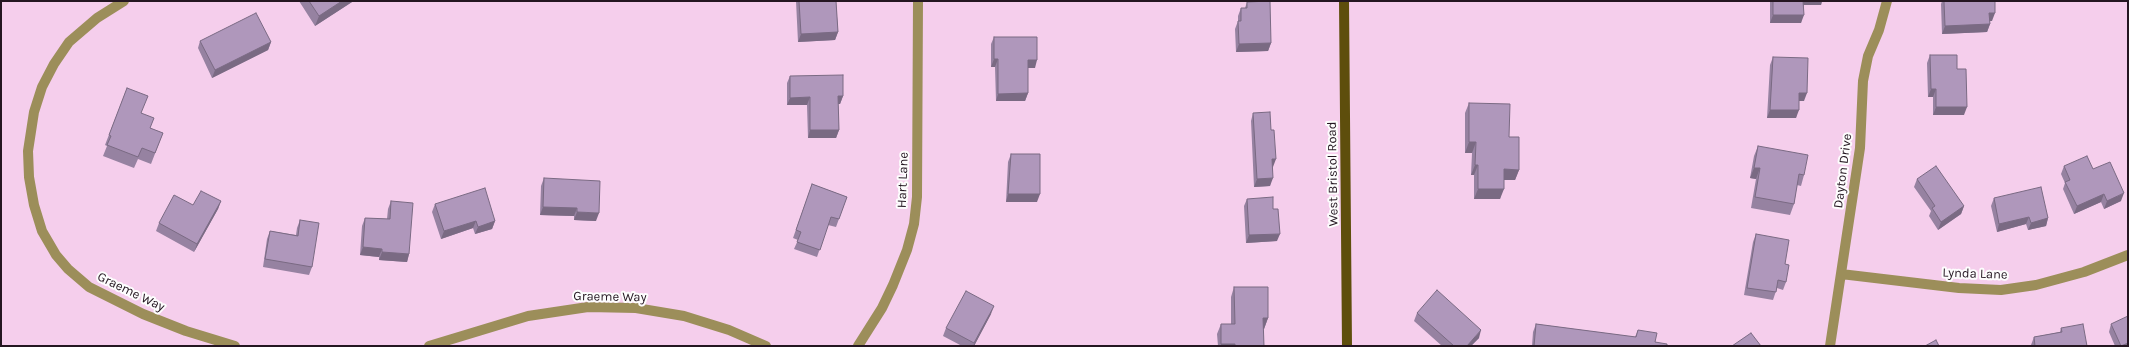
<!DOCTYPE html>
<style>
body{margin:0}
#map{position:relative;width:2129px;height:347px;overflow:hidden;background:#f5ceec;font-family:Karla,sans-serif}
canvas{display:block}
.frame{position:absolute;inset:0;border:2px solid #241621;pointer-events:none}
</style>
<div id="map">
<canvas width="2129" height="347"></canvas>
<div class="frame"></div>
</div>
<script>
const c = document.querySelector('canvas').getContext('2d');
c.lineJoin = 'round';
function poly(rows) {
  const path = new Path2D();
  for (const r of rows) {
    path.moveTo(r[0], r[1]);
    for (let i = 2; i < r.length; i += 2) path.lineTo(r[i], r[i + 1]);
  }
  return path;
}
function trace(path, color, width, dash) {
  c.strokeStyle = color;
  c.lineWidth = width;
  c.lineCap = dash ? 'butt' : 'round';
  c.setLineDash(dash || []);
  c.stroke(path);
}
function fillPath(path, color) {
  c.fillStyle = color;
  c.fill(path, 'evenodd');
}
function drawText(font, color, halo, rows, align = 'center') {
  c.font = font + ' Karla,sans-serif';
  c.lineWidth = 4;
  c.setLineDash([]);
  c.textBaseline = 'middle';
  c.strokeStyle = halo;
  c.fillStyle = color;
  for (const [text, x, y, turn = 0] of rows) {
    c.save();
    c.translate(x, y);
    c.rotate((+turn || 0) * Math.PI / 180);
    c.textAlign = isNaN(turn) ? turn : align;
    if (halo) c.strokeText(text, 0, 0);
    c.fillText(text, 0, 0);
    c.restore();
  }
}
trace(poly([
 [124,1,97,18,69,42,54,64,42,87,34,112,28,151,29,177,34,205,42,231,56,255,68,269,89,287,143,314,186,331,235,346],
 [1841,274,1959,288,2001,290,2036,285,2084,272,2128,255],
 [429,346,528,316,588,307,636,308,684,316,729,330,766,346],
 [858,346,882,308,893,285,907,250,914,224,917,197,918,1],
 [1830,346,1860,148,1863,81,1868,56,1879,30,1887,1]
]), '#9c8e5a', 10);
trace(poly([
 [1344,1,1347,346]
]), '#5e4e0c', 10);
fillPath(poly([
 [299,1,352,1,352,2,315,26],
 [796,1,836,1,838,32,835,40,798,42],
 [1770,1,1822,1,1821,5,1804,5,1801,23,1770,23],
 [1942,1,1944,1,1992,21,1990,21,1990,24,1987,32,1942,34,1941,4],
 [1247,2,1271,43,1268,51,1236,52,1235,29,1238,21,1238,16,1241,8,1245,8],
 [994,37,1035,68,1028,68,1028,93,1025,101,996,101,995,67,991,67,991,44],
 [200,41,271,42,268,50,212,78,198,48],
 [1930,55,1957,69,1964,115,1933,115,1933,97,1928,97,1927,63],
 [1773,57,1804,101,1799,101,1796,118,1767,118,1770,65],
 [790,76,843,96,840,104,838,104,839,130,836,138,808,138,807,105,787,105,787,83],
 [127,88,150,128,163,133,151,164,138,159,134,168,103,156,107,146,105,145],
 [1469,103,1509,137,1519,170,1515,180,1504,180,1500,199,1474,199,1474,175,1471,175,1472,153,1465,153,1465,113],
 [1253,113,1273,167,1270,186,1254,187,1251,121],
 [1758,146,1804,175,1801,186,1797,185,1794,204,1790,215,1751,208,1756,179,1750,178,1754,156],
 [1011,154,1037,202,1006,202,1008,162],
 [2064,166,2093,169,2121,201,2104,209,2101,202,2074,214,2063,189,2065,183,2061,174],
 [544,178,596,221,574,220,574,216,540,215,541,186],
 [1917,179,1964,206,1961,214,1938,230,1929,216,1931,211,1914,187],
 [812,184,847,197,836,227,828,225,817,257,794,249,798,240,793,238],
 [1994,198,2048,218,2046,226,2028,230,2026,224,1997,232,1991,206],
 [1247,199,1273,209,1277,241,1246,243,1244,206],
 [221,201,218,209,194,252,156,231,159,223,193,205],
 [391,201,409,254,407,262,379,260,379,257,360,255,362,226,365,218,387,219,388,209],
 [435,204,495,221,492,229,475,234,473,228,441,239,432,212],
 [300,220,312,267,309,275,263,267,267,239,270,231,296,235,297,228],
 [1756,234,1785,264,1786,282,1783,290,1777,288,1773,300,1744,295,1753,242],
 [1234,287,1268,318,1264,329,1263,329,1264,346,1218,346,1217,334,1221,324,1231,324,1231,297],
 [1417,313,1479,338,1471,346,1442,346,1414,321],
 [991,314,974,346,962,346,943,336,946,328],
 [1536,324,1635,337,1638,330,1655,342,1667,346,1532,346,1533,332],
 [2111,324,2128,346,2115,346,2109,332],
 [2061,328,2087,346,2031,346,2031,345,2034,337,2060,332]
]), '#9682a1');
fillPath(poly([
 [342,1,352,1,352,2,315,26,319,16],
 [1802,1,1822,1,1821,5,1801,5],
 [1989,13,1995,13,1992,21,1987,21],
 [1773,15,1804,15,1801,23,1770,23],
 [1990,24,1987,32,1942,34,1945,26],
 [838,32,835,40,798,42,801,34],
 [271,42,268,50,212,78,215,70],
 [1271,43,1268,51,1236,52,1239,44],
 [994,59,998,59,995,67,991,67],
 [1028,60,1037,60,1035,68,1025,68],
 [1931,89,1936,89,1933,97,1928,97],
 [1028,93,1025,101,996,101,998,94],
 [1799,93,1807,93,1804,101,1797,101],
 [838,96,843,96,840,104,836,104],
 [810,97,807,105,787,105,790,98],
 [1936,107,1967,107,1964,115,1933,115],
 [1770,110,1799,110,1796,118,1767,118],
 [810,130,839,130,836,138,808,138],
 [1469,142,1476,142,1472,153,1465,153],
 [1272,159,1276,159,1273,167,1269,167],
 [1475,165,1478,165,1474,175,1471,175],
 [1754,168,1760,168,1756,179,1750,178],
 [1504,169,1519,170,1515,180,1501,180],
 [1273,178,1270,186,1254,187,1257,179],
 [1478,189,1504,189,1500,199,1474,199],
 [2124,193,2121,201,2104,209,2107,201],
 [1008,194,1040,194,1037,202,1006,202],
 [2104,194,2101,202,2074,214,2077,206],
 [221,201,218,209,194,252,197,244],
 [1964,206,1961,214,1938,230,1941,222],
 [543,207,577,208,574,216,540,215],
 [577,212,599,213,596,221,574,220],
 [2029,217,2026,224,1997,232,1999,224],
 [2048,218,2046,226,2028,230,2031,223],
 [476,221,473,228,441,239,444,231],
 [495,221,492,229,475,234,478,227],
 [1280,234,1277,241,1246,243,1249,235],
 [363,247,382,249,379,257,360,255],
 [382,252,409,254,407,262,379,260],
 [994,306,991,314,974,346,973,346],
 [1263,318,1268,318,1264,329,1260,329],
 [1481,330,1479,338,1471,346,1467,346],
 [2128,343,2128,346,2121,346],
 [1221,344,1235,344,1235,346,1221,346]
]), '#7a6a83');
const building = poly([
 [309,1,342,1,319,16,309,1],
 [799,1,836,1,838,32,801,34,799,1],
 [1270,1,1271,43,1239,44,1238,21,1241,21,1241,8,1247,8,1247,2,1270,1],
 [1773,1,1803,1,1804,15,1773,15,1773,1],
 [1944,1,1995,1,1995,13,1989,13,1990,24,1945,26,1944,1],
 [256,13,271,42,215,70,200,41,256,13],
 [994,37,1037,37,1037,60,1028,60,1028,93,998,94,998,59,994,59,994,37],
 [1930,55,1957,55,1957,69,1966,69,1967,107,1936,107,1936,89,1931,89,1930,55],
 [1773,57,1808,58,1807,93,1799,93,1799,110,1770,110,1773,57],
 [843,75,843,96,838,96,839,130,810,130,810,97,790,98,790,76,843,75],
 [127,88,148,96,141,113,154,118,150,128,163,133,155,153,142,148,138,157,107,145,111,136,109,135,127,88],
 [1469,103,1510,104,1509,137,1519,137,1519,170,1504,169,1504,189,1478,189,1478,165,1475,165,1476,142,1469,142,1469,103],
 [1270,112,1271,130,1274,130,1276,159,1272,159,1273,178,1257,179,1253,113,1270,112],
 [1758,146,1808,155,1804,175,1799,174,1794,204,1755,197,1760,168,1754,168,1758,146],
 [1011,154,1040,154,1040,194,1008,194,1011,154],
 [2087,156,2093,169,2110,162,2124,193,2107,201,2104,194,2077,206,2065,182,2070,180,2064,166,2087,156],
 [1936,166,1964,206,1941,222,1932,208,1935,206,1917,179,1936,166],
 [544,178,600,181,599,213,577,212,577,208,543,207,544,178],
 [812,184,847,197,839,219,831,217,820,250,797,242,801,232,796,230,812,184],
 [2041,187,2048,218,2031,223,2029,217,1999,224,1994,198,2041,187],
 [485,188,495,221,478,227,476,221,444,231,435,204,485,188],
 [201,191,221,201,197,244,159,223,174,195,193,205,201,191],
 [1273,197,1273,209,1278,209,1280,234,1249,235,1247,199,1273,197],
 [391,201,413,203,409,254,382,252,382,249,363,247,365,218,390,219,391,201],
 [300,220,319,223,312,267,265,259,270,231,298,236,300,220],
 [1756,234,1789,240,1785,264,1789,265,1786,282,1778,280,1776,292,1747,288,1756,234],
 [1234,287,1268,287,1268,318,1263,318,1264,346,1235,346,1235,344,1221,344,1221,324,1235,324,1234,287],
 [1437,290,1481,330,1467,346,1454,346,1417,313,1437,290],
 [966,291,994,306,974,343,946,328,966,291],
 [2128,316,2128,343,2121,346,2111,324,2128,316],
 [1536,324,1636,337,1638,330,1657,333,1655,342,1667,344,1667,346,1534,346,1536,324],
 [2083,324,2087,346,2035,346,2034,337,2062,332,2061,328,2083,324],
 [1751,333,1761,346,1732,346,1751,333],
 [1936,340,1939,346,1925,346,1936,340]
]);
fillPath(building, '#af97bb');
trace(building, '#7a6a83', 1);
drawText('13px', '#241621', '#fdfdfd', [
 ["Dayton Drive",1843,171,-83],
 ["West Bristol Road",1333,174,-91],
 ["Hart Lane",903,180,-88],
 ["Lynda Lane",1975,274,2],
 ["Graeme Way",131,292,26],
 ["Graeme Way",610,297,1]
]);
</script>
